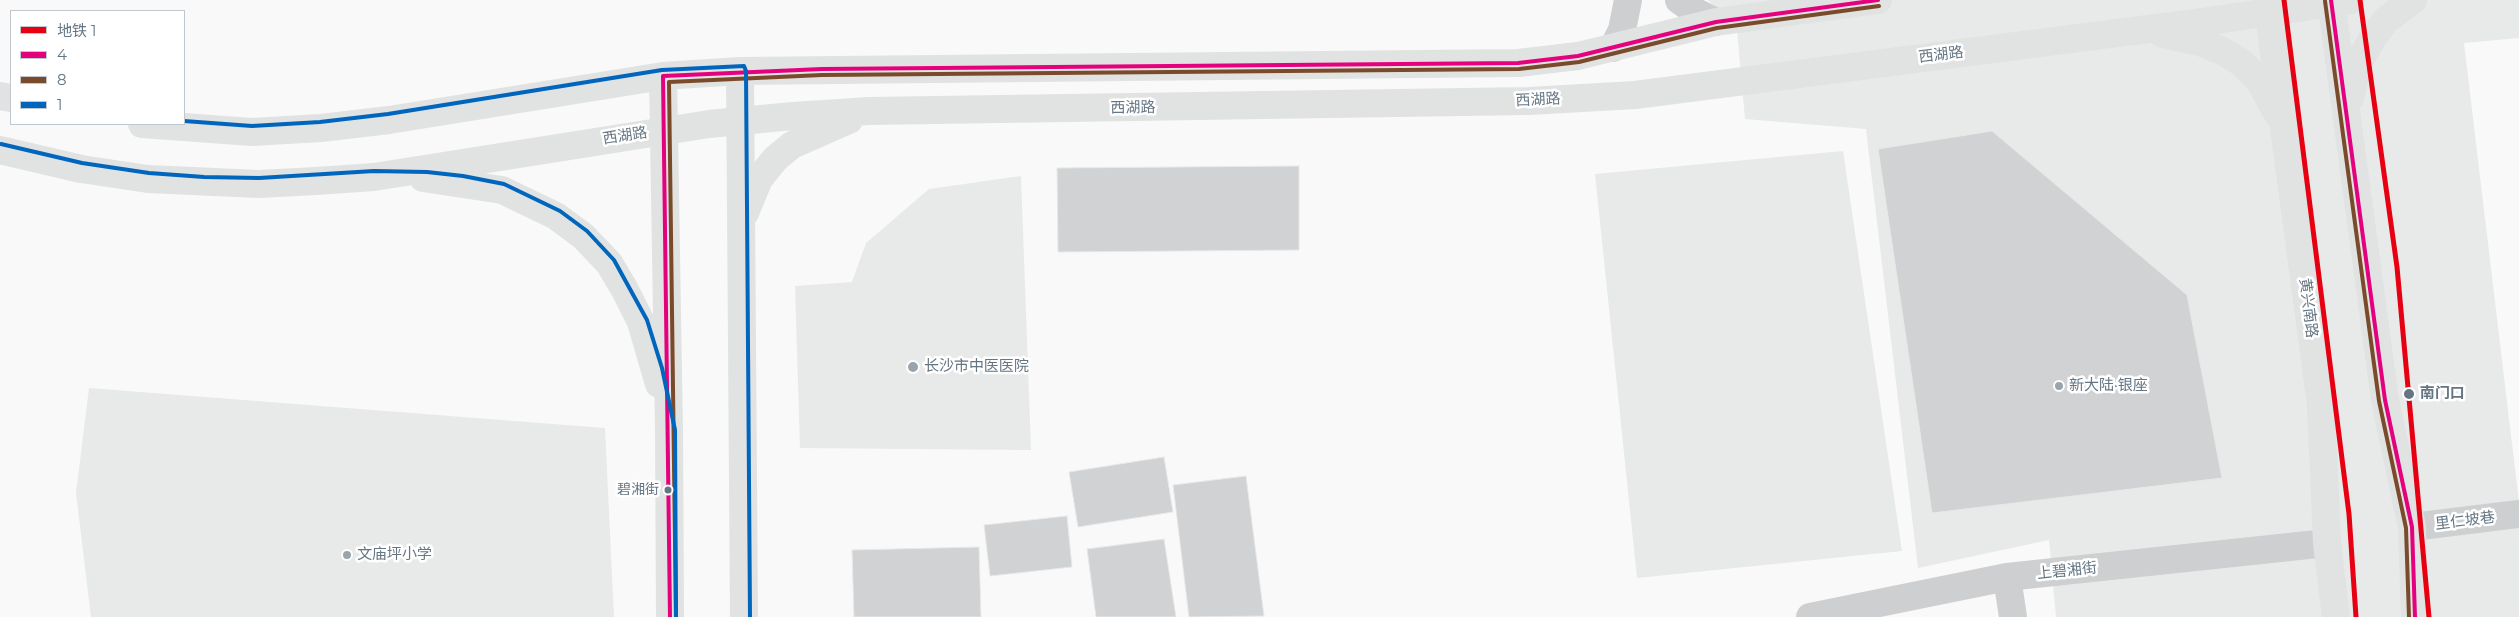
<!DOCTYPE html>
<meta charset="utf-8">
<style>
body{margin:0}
#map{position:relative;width:2519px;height:617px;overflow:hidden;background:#f9f9f9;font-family:Montserrat,"Noto Sans SC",sans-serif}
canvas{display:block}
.legend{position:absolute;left:10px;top:10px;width:175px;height:115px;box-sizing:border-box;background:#fff;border:1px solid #c1c8cd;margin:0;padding:6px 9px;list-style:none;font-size:15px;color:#657683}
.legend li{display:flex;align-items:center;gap:10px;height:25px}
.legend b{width:25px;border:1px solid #c1c8cd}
</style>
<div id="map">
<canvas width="2519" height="617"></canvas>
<ul class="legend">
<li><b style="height:6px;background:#e60012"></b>地铁 1</li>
<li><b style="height:6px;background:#e5007d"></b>4</li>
<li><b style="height:6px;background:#7a4b2a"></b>8</li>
<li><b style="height:6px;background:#0065bd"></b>1</li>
</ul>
</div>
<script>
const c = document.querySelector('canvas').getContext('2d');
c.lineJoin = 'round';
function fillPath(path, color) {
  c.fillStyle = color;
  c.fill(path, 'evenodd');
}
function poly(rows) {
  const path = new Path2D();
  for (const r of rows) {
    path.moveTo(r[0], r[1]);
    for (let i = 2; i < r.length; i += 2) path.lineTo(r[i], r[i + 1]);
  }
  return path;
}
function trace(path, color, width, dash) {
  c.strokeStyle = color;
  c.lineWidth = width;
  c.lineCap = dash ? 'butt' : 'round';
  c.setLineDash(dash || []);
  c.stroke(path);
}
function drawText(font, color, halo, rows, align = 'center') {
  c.font = font + ' Montserrat,"Noto Sans SC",sans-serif';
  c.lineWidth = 5;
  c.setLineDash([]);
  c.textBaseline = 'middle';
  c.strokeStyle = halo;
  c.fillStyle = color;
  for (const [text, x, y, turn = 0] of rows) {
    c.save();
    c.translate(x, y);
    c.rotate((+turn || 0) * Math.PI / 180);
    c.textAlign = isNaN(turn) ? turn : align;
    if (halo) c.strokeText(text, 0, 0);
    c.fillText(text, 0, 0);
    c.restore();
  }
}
fillPath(poly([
 [1708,0,2519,0,2519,38,2464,43,2519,502,2519,617,2056,617,2049,540,1918,568,1866,129,1745,119,1737,30],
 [1843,151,1902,551,1637,578,1595,174],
 [1021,176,1031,450,800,448,795,286,852,282,866,243,929,189],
 [89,388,605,428,614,617,91,617,76,493]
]), '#e8e9e9');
const building = poly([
 [1992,131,2187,295,2222,478,1932,513,1878,149,1992,131],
 [1299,166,1299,250,1058,252,1057,168,1299,166],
 [1164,457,1173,512,1078,527,1069,472,1164,457],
 [1246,476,1264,616,1189,617,1173,485,1246,476],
 [1067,516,1072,567,990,576,984,525,1067,516],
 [1164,539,1176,617,1096,617,1087,549,1164,539],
 [979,547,981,617,854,617,852,550,979,547]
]);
fillPath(building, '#d0d2d3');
trace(building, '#e8e8e8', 1);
trace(poly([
 [1679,0,1696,12,1716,22],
 [1613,48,1622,30,1628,0],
 [2412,527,2519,514],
 [2007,577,2013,617],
 [1810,617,2007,577,2327,543]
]), '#cecfd0', 28);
trace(poly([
 [2267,0,2321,405,2327,543,2336,617],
 [2331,0,2385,400,2412,527,2415,617],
 [2163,34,2200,42,2222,51,2242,63,2259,80,2277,113],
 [740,71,744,617],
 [663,76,669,430,670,617],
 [0,96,11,98],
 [2350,98,2358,64,2372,39,2386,20,2413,0],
 [142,124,252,132,321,128,389,120,663,76,740,71,1518,63,1578,56,1716,22,1878,0],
 [0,150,81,169,148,179,259,184,316,181,374,177,709,124,793,116,869,111,1529,101,1635,95,2203,22,2351,0],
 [423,178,502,190,556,216,583,236,609,263,625,290,641,322,659,384],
 [745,213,759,179,775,159,792,145,849,120]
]), '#e1e2e2', 28);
trace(poly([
 [2331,0,2385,400,2412,527,2415,617],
 [670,617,663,76,822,69,1518,63,1578,56,1716,22,1878,0]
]), '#e5007d', 4);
trace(poly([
 [2325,1,2379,401,2406,528,2409,617],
 [676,617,669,82,822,75,1519,69,1579,62,1717,28,1879,6]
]), '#7a4b2a', 4);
trace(poly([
 [184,121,252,126,320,122,388,114,662,70,744,66,746,71,750,617],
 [1,144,82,163,149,173,204,177,259,178,374,171,427,172,463,176,504,184,560,211,587,231,614,260,647,320,662,368,675,430,676,617]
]), '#0065bd', 4);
trace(poly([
 [2284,0,2349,514,2356,617],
 [2360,0,2397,267,2429,617]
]), '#e60012', 5);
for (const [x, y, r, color] of [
 [913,367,6,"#99a4ac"],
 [2059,386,5,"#99a4ac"],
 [2409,394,6,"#657683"],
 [668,490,4.5,"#657683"],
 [347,555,5,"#99a4ac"]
]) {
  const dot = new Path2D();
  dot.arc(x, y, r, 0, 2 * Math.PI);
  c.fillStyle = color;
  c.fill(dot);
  trace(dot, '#fff', 2);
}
drawText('14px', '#657683', '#fff', [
 ["碧湘街",659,490]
], 'right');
drawText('15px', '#657683', '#fff', [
 ["西湖路",1941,55,-7],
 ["西湖路",1538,100,-3],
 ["西湖路",1133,108,-1],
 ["西湖路",625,136,-9],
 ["黄兴南路",2308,308,83],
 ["里仁坡巷",2465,521,-7],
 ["上碧湘街",2067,571,-6]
]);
drawText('15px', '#657683', '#fff', [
 ["长沙市中医医院",924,367],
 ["新大陆·银座",2069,386],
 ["文庙坪小学",357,555]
], 'left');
drawText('bold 15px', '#657683', '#fff', [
 ["南门口",2420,394]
], 'left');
</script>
